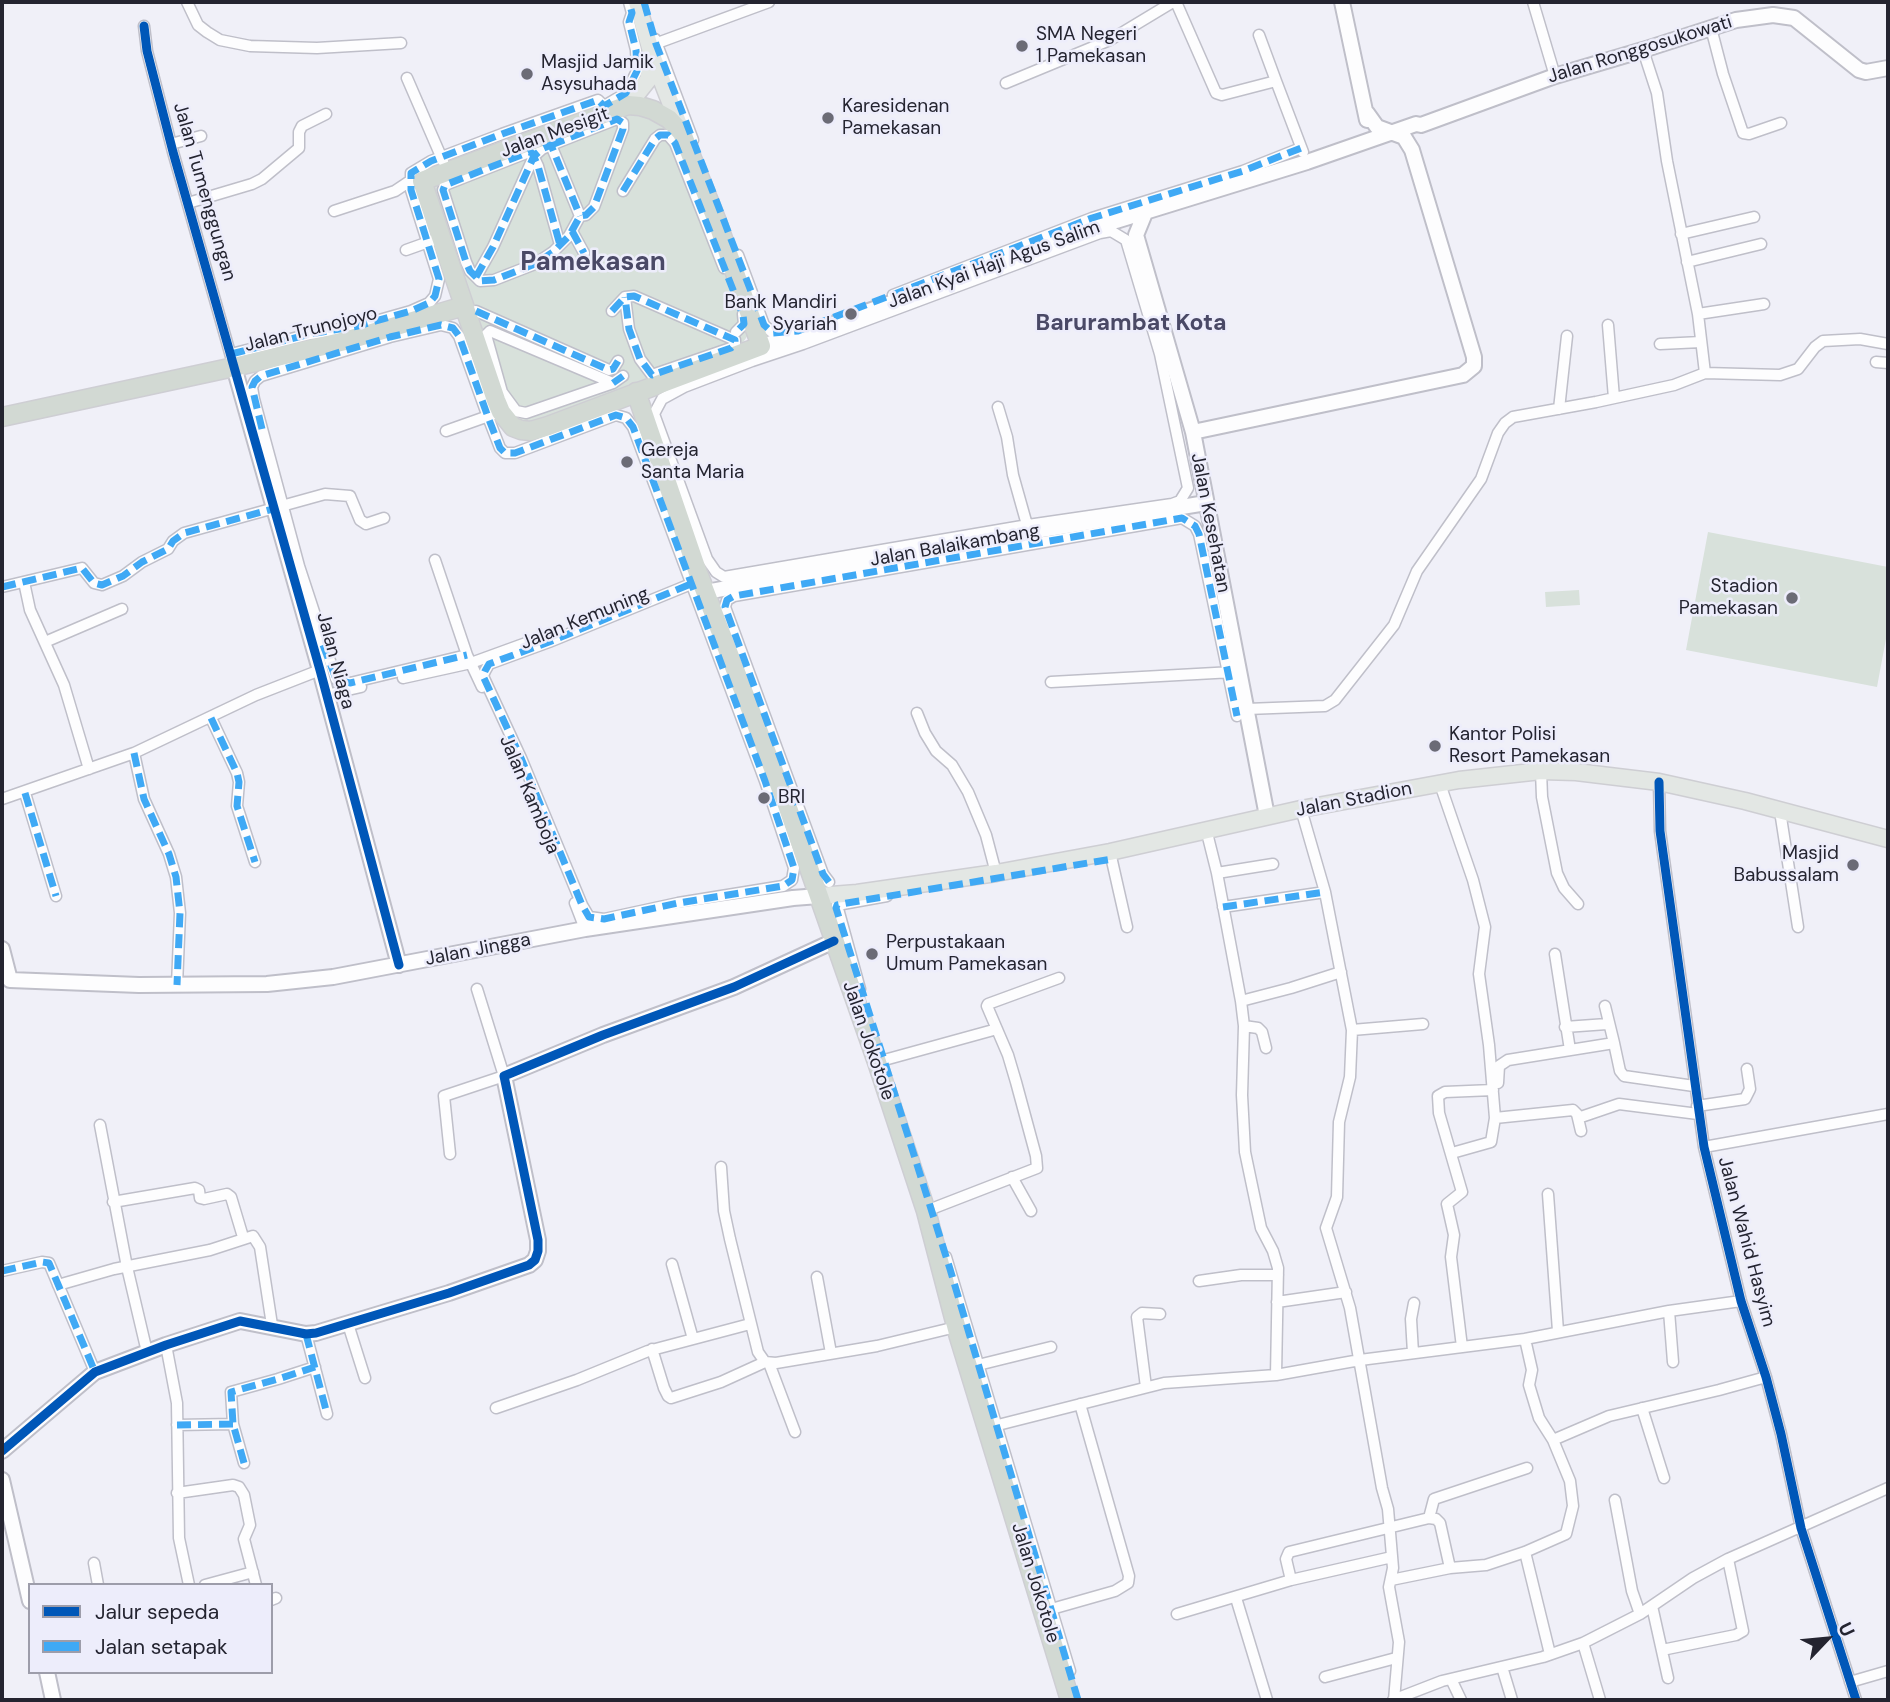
<!DOCTYPE html>
<style>
body{margin:0}
#map{position:relative;width:1890px;height:1702px;overflow:hidden;background:#f0f0f8;font-family:"DM Sans",sans-serif}
canvas{display:block}
.frame{position:absolute;inset:0;border:4px solid #242430;pointer-events:none}
.legend{position:absolute;left:28px;top:1583px;width:245px;height:91px;box-sizing:border-box;background:#ededfb;border:2px solid #9d9daa;margin:0;padding:9px 12px;list-style:none;font-size:21px;color:#242430}
.legend li{display:flex;align-items:center;gap:14px;height:35px}
.legend b{width:35px;border:2px solid #9d9daa}
.north{position:absolute;left:1792px;top:1604px;width:70px;height:70px;-webkit-text-stroke:5px #ededfb;paint-order:stroke;rotate:64deg;font-size:19px;font-weight:700;line-height:28px;text-align:center;color:#242430}
.north::after{content:'';display:block;margin:auto;width:24px;height:32px;background:#242430;clip-path:polygon(50% 0,100% 100%,50% 72%,0 100%)}
</style>
<div id="map">
<canvas width="1890" height="1702"></canvas>
<div class="frame"></div>
<ul class="legend">
<li><b style="height:9px;background:#0057b8"></b>Jalur sepeda</li>
<li><b style="height:9px;background:#3fa9f5"></b>Jalan setapak</li>
</ul>
<div class="north">U</div>
</div>
<script>
const c = document.querySelector('canvas').getContext('2d');
c.lineJoin = 'round';
function fillPath(path, color) {
  c.fillStyle = color;
  c.fill(path, 'evenodd');
}
function poly(rows) {
  const path = new Path2D();
  for (const r of rows) {
    path.moveTo(r[0], r[1]);
    for (let i = 2; i < r.length; i += 2) path.lineTo(r[i], r[i + 1]);
  }
  return path;
}
function trace(path, color, width, dash) {
  c.strokeStyle = color;
  c.lineWidth = width;
  c.lineCap = dash ? 'butt' : 'round';
  c.setLineDash(dash || []);
  c.stroke(path);
}
function drawText(font, color, halo, rows, align = 'center') {
  c.font = font + ' "DM Sans",sans-serif';
  c.lineWidth = 5;
  c.setLineDash([]);
  c.textBaseline = 'middle';
  c.strokeStyle = halo;
  c.fillStyle = color;
  for (const [text, x, y, turn = 0] of rows) {
    c.save();
    c.translate(x, y);
    c.rotate((+turn || 0) * Math.PI / 180);
    c.textAlign = isNaN(turn) ? turn : align;
    if (halo) c.strokeText(text, 0, 0);
    c.fillText(text, 0, 0);
    c.restore();
  }
}
fillPath(poly([
 [634,104,675,118,748,335,742,344,698,366,535,422,518,419,511,412,468,306,431,180],
 [1708,532,1888,567,1888,628,1877,687,1686,650],
 [1579,590,1580,605,1546,607,1545,592]
]), '#d8e1db');
const street = poly([
 [187,2,198,25,207,32,220,40,250,46,317,48,401,43],
 [1176,2,1216,93,1222,95,1276,81,1303,152],
 [1533,2,1555,76],
 [144,26,147,51,173,152,232,360],
 [1711,28,1723,74,1743,133,1749,134,1781,123],
 [1259,35,1276,81],
 [655,39,693,140],
 [652,45,769,2],
 [1643,50,1657,93,1667,161,1698,314,1705,373],
 [407,78,443,161],
 [1006,83,1110,40,1173,2],
 [171,144,201,136],
 [551,145,617,119,623,123,623,129,594,207,586,215,580,216,569,236,553,252,535,264,494,280,480,281,470,271,466,262,443,190,445,185,529,152,532,153,538,166,560,245],
 [623,191,655,139,660,135,668,135,675,143,688,176,724,268],
 [188,203,252,184,262,179,299,148,299,132,302,126,326,114],
 [334,211,395,191,413,179],
 [572,231,584,253],
 [1111,231,1126,240,1160,354,1188,488,1180,501,1172,504,1028,525,724,577,716,572,707,559,654,414,662,399,684,387,752,361,803,344,1100,233,1111,231],
 [1681,234,1754,217],
 [406,250,434,240],
 [738,255,764,325,773,333,793,331],
 [1687,262,1761,244],
 [476,277,493,247,534,156,542,149,551,145,580,216],
 [893,295,1092,218,1243,171,1301,148],
 [476,311,609,370,613,369,618,361],
 [612,311,625,297,634,296,735,340,735,344,731,348,652,375,640,359,629,329,625,297],
 [1698,314,1764,304],
 [1608,325,1614,398],
 [736,332,744,324,743,314],
 [1660,344,1701,342],
 [231,354,310,334,358,326,411,311,429,303,435,296,439,279,411,190,411,173,431,161,502,134,598,100,604,106,626,93,637,71,636,50,629,22,632,13,629,2],
 [1876,362,1888,363],
 [613,383,490,331,486,335,502,392,516,411,526,413,613,383,623,376],
 [998,407,1007,437,1013,475,1029,532],
 [1559,409,1567,336],
 [446,431,494,414],
 [435,560,467,655,482,687],
 [24,582,30,610,64,685,89,769],
 [2,587,82,568,94,583,102,585,123,576,142,562,168,549,173,541,184,533,325,494,350,496,360,520,366,524,384,518],
 [45,642,122,609],
 [467,655,350,683,336,679,299,566,254,399,252,387,255,381,261,376,390,337,441,325,453,328,459,336,488,417,500,448,505,453,515,453,616,415,626,418,633,427,765,781,794,868,792,880,783,886,678,903,604,919,589,917,582,905,521,758,483,676,485,671,489,664,549,642,691,584],
 [403,678,471,663,559,631],
 [1051,682,1233,672],
 [326,695,361,687],
 [1247,709,1325,706,1335,700,1394,625,1417,571,1481,479,1498,433,1505,423,1513,417,1596,402,1674,385,1705,373,1780,375,1798,369,1815,347,1823,341,1860,339,1888,344],
 [917,713,925,733,936,751,952,765,968,792,986,835,996,873],
 [211,718,237,773,239,782,237,806,255,862],
 [134,753,144,799,169,854,176,877,180,913,177,985],
 [1541,771,1542,797,1557,873,1564,888,1578,904],
 [1659,782,1660,831,1704,1147,1741,1301,1766,1377,1781,1434,1801,1528,1856,1700],
 [1440,784,1473,880,1485,927,1479,974,1489,1045,1495,1118,1491,1142,1452,1153],
 [25,793,56,896],
 [2,799,134,753,256,695,320,670],
 [1301,809,1325,892,1352,1030,1350,1077,1339,1122,1337,1197,1326,1228,1350,1308,1382,1488,1388,1509,1393,1568,1389,1587,1399,1642,1394,1700],
 [1780,811,1798,927],
 [1206,829,1217,873,1241,1001,1244,1026,1242,1095,1245,1152,1261,1228,1273,1251,1278,1268,1276,1375],
 [1110,852,1127,927],
 [1217,873,1273,864],
 [829,882,823,874,725,607,727,600,734,596,1182,518,1195,526,1199,534,1237,716],
 [575,903,585,929],
 [1223,907,1325,892],
 [1555,954,1570,1050],
 [860,989,837,905,887,896],
 [1241,1001,1291,988,1341,972],
 [1605,1006,1614,1043],
 [1244,1026,1258,1028,1262,1032,1266,1048],
 [1565,1027,1607,1024],
 [1352,1030,1423,1024],
 [877,1062,997,1029],
 [1498,1083,1499,1066,1508,1060,1614,1043,1620,1071,1624,1076,1694,1086],
 [1697,1106,1745,1099,1750,1089,1747,1069],
 [1495,1118,1573,1110,1577,1114,1581,1131],
 [1578,1118,1619,1104,1698,1114],
 [100,1125,127,1267,147,1352],
 [1704,1147,1888,1114],
 [450,1154,444,1096,504,1076,477,989],
 [721,1167,724,1211,730,1239,758,1352,765,1362,776,1363,877,1346,956,1327],
 [1012,1177,1031,1211],
 [1548,1194,1558,1331],
 [113,1202,195,1188,199,1190,200,1198,204,1199,227,1194,231,1197,243,1237],
 [926,1211,1037,1168,1036,1156,1016,1082,1008,1055,987,1006,988,1004,1059,978],
 [946,1257,1070,1671],
 [672,1264,693,1339],
 [2,1271,42,1262,49,1263,95,1372],
 [817,1277,831,1353],
 [1199,1281,1241,1275,1278,1275],
 [58,1285,114,1269,210,1250,253,1236,260,1247,272,1325],
 [1277,1302,1346,1292],
 [1669,1311,1673,1362],
 [348,1324,365,1378],
 [306,1334,327,1414],
 [166,1345,177,1403,179,1538,189,1585],
 [1462,1347,1451,1257,1454,1235,1447,1204,1462,1192,1439,1113,1438,1096,1445,1092,1493,1090],
 [652,1349,664,1388,668,1396,671,1398,721,1382,765,1362],
 [1413,1353,1411,1319,1414,1303],
 [769,1363,795,1432],
 [974,1366,1051,1347],
 [1146,1387,1137,1317,1142,1313,1160,1314],
 [496,1408,577,1380,648,1351,750,1324],
 [1642,1408,1664,1478],
 [177,1425,233,1424],
 [990,1427,1164,1383,1276,1375,1360,1360,1525,1339,1669,1311,1741,1301],
 [1553,1440,1609,1416,1719,1390,1766,1377],
 [244,1463,233,1424,231,1392,278,1379,315,1367],
 [177,1493,233,1485,239,1487,244,1495,250,1525,244,1539,256,1585],
 [1615,1500,1632,1591,1640,1614],
 [1429,1518,1434,1499,1527,1468],
 [1525,1552,1550,1654],
 [94,1563,98,1585],
 [1291,1580,1286,1559,1289,1552,1429,1518,1436,1519,1440,1523,1450,1568],
 [1391,1580,1450,1568,1486,1565,1525,1552,1566,1534,1573,1506,1570,1481,1553,1440,1539,1418,1529,1385,1532,1370,1525,1339],
 [205,1585,253,1572],
 [1236,1598,1267,1700],
 [271,1600,276,1598],
 [1652,1606,1668,1678],
 [1048,1610,1115,1591,1128,1583,1129,1576,1080,1404],
 [1177,1614,1291,1580,1392,1557],
 [1583,1643,1600,1700],
 [1662,1650,1736,1635,1743,1631,1728,1559],
 [1502,1667,1512,1700],
 [1325,1677,1396,1658],
 [1451,1679,1461,1700],
 [1850,1682,1888,1671],
 [1393,1700,1442,1681,1543,1657,1583,1643,1640,1614,1693,1578,1728,1559,1888,1488]
]);
const secondary = poly([
 [1342,2,1367,120],
 [1145,213,1136,235,1193,432,1267,816],
 [761,346,811,332,1116,221,1307,162,1416,124,1421,125,1555,76,1643,50,1736,20,1773,15,1794,18,1859,70,1866,72,1888,68],
 [234,367,320,670,399,965],
 [1193,432,1463,375,1474,366,1474,357,1412,150,1404,137,1377,127,1367,113],
 [706,592,1029,532,1206,503],
 [2,949,10,980,139,985,267,984,333,977,585,929,793,898,819,896],
 [2,1451,95,1372,166,1345,240,1321,306,1334,316,1333,449,1293,529,1265,535,1260,538,1251,538,1240,504,1076,603,1035,734,987,834,941],
 [2,1480,30,1601],
 [47,1672,53,1700]
]);
const primary = poly([
 [637,2,653,58,681,130],
 [628,105,648,80,653,58],
 [819,896,857,893,996,873,1110,852,1301,809,1459,780,1541,771,1576,772,1659,782,1745,801,1888,839]
]);
const highway = poly([
 [628,105,640,106,653,110,669,119,682,133,716,219,761,346,548,426,531,431,521,430,513,427,501,412,496,400,422,181,628,105],
 [636,392,698,573,787,805,877,1062,926,1211,959,1337,1070,1700],
 [2,417,234,367,345,341,464,306]
]);
trace(street, '#bfbfc9', 13);
trace(secondary, '#bfbfc9', 18);
trace(primary, '#ceced3', 19);
trace(highway, '#ceced3', 21);
trace(street, '#fdfdfe', 10);
trace(secondary, '#fdfdfe', 14);
trace(primary, '#e3e7e4', 16);
trace(highway, '#d2d9d3', 18);
trace(poly([
 [644,2,656,44,764,325,773,333,798,331,1092,218,1243,171,1301,148],
 [551,145,617,119,623,123,623,129,594,207,586,215,580,216,569,236,553,252,535,264,494,280,480,281,470,271,466,262,443,190,445,185,529,152,532,153,538,166,560,245],
 [623,191,655,139,660,135,668,135,675,143,688,176,743,315,744,324,736,332],
 [572,231,584,253],
 [476,277,493,247,534,156,542,149,551,145,580,216],
 [476,311,609,370,613,369,618,361],
 [612,311,625,297,634,296,735,340,735,344,731,348,652,375,640,359,629,329,625,297],
 [231,354,310,334,358,326,411,311,429,303,435,296,439,279,411,190,411,173,431,161,502,134,598,100,604,106,626,93,637,71,636,50,629,22,632,13,629,2],
 [613,383,623,376],
 [262,429,252,387,255,381,261,376,390,337,441,325,453,328,459,336,488,417,500,448,505,453,515,453,616,415,626,418,633,427,765,781,794,868,792,880,783,886,678,903,604,919,589,917,582,905,521,758,483,676,485,671,489,664,549,642,691,584],
 [2,587,82,568,94,583,102,585,123,576,142,562,168,549,173,541,184,533,273,509],
 [323,645,336,679,350,683,467,655],
 [211,718,237,773,239,782,237,806,255,862],
 [134,753,144,799,169,854,176,877,180,913,177,985],
 [25,793,56,896],
 [829,882,823,874,725,607,727,600,734,596,1182,518,1195,526,1199,534,1237,716],
 [1223,907,1325,892],
 [2,1271,42,1262,49,1263,95,1372],
 [306,1334,327,1414],
 [177,1425,233,1424],
 [244,1463,233,1424,231,1392,278,1379,315,1367],
 [1078,1700,950,1269,836,908,837,905,847,903,1112,859]
]), '#3fa9f5', 7, [14, 7]);
trace(poly([
 [144,26,147,51,173,152,320,670,399,965],
 [1659,782,1660,831,1704,1147,1741,1301,1766,1377,1781,1434,1801,1528,1856,1700],
 [2,1451,95,1372,166,1345,240,1321,306,1334,316,1333,449,1293,529,1265,535,1260,538,1251,538,1240,504,1076,603,1035,734,987,834,941]
]), '#0057b8', 9);
for (const [x, y, r, color] of [
 [1022,46,7,"#6b6b76"],
 [527,74,7,"#6b6b76"],
 [828,118,7,"#6b6b76"],
 [851,314,7,"#6b6b76"],
 [627,462,7,"#6b6b76"],
 [1792,598,7,"#6b6b76"],
 [1435,746,7,"#6b6b76"],
 [764,798,7,"#6b6b76"],
 [1853,865,7,"#6b6b76"],
 [872,954,7,"#6b6b76"]
]) {
  const dot = new Path2D();
  dot.arc(x, y, r, 0, 2 * Math.PI);
  c.fillStyle = color;
  c.fill(dot);
  trace(dot, '#ededfb', 2.5);
}
drawText('19px', '#242430', '#ededfb', [
 ["SMA Negeri",1036,35],
 ["1 Pamekasan",1036,57],
 ["Masjid Jamik",541,63],
 ["Asysuhada",541,85],
 ["Karesidenan",842,107],
 ["Pamekasan",842,129],
 ["Bank Mandiri",837,303,"right"],
 ["Syariah",837,325,"right"],
 ["Gereja",641,451],
 ["Santa Maria",641,473],
 ["Stadion",1778,587,"right"],
 ["Pamekasan",1778,609,"right"],
 ["Kantor Polisi",1449,735],
 ["Resort Pamekasan",1449,757],
 ["BRI",778,798],
 ["Masjid",1839,854,"right"],
 ["Babussalam",1839,876,"right"],
 ["Perpustakaan",886,943],
 ["Umum Pamekasan",886,965]
], 'left');
drawText('19px', '#242430', '#ededfb', [
 ["Jalan Ronggosukowati",1640,50,-17],
 ["Jalan Mesigit",555,133,-20],
 ["Jalan Tumenggungan",204,192,74],
 ["Jalan Kyai Haji Agus Salim",994,265,-20],
 ["Jalan Trunojoyo",311,330,-14],
 ["Jalan Kesehatan",1210,523,79],
 ["Jalan Balaikambang",955,546,-10],
 ["Jalan Kemuning",585,619,-22],
 ["Jalan Niaga",335,661,75],
 ["Jalan Kamboja",529,795,67],
 ["Jalan Stadion",1354,800,-11],
 ["Jalan Jingga",478,950,-11],
 ["Jalan Jokotole",868,1041,71],
 ["Jalan Wahid Hasyim",1746,1242,75],
 ["Jalan Jokotole",1035,1583,73]
]);
drawText('bold 23px', '#4a4966', '#ededfb', [
 ["Barurambat Kota",1131,324]
]);
drawText('bold 26px', '#4a4966', '#ededfb', [
 ["Pamekasan",593,263]
]);
</script>
